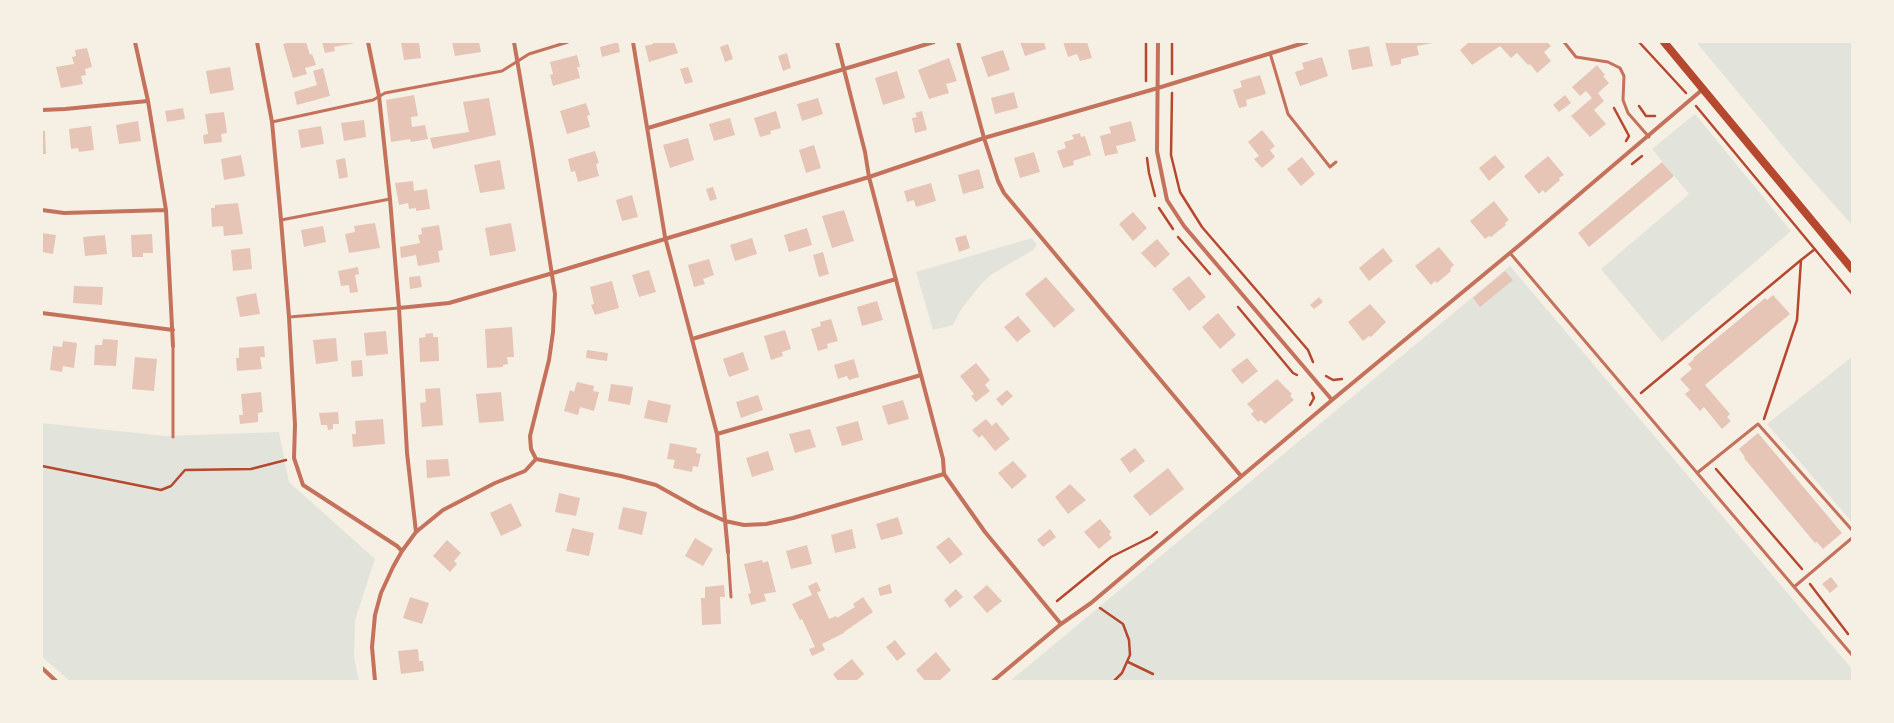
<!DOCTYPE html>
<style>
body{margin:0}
#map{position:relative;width:1894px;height:723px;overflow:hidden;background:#f6efe4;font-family:"Fira Sans Condensed",sans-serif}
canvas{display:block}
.frame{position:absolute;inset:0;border:43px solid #f6efe4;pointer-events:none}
</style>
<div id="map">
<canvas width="1894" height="723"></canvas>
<div class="frame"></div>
</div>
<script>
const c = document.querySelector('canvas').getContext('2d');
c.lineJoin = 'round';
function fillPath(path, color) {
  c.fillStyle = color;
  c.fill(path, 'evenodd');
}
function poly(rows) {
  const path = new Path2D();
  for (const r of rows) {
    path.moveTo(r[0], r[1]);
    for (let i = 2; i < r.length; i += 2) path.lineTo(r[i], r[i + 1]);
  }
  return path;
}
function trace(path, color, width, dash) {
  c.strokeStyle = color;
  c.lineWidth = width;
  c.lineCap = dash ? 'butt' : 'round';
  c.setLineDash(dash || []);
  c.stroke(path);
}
fillPath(poly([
 [1696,42,1852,42,1852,225,1796,162],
 [1695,114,1791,231,1662,342,1601,269,1689,194,1652,149],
 [1032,238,1037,245,1033,250,992,274,981,284,960,311,953,325,933,330,916,272],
 [1510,266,1852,669,1852,681,1010,681],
 [1852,357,1852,522,1767,424],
 [42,423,165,436,279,432,289,482,375,559,355,620,354,657,359,681,70,681,42,657]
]), '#e2e4dc');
fillPath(poly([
 [290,42,306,42,310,55,312,54,316,65,305,68,307,74,293,78,283,44],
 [322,42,355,42,355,43,334,47,335,51,325,53],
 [401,42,419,42,421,58,404,60],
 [452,42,479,42,481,52,455,56],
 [618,42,620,52,602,57,600,47],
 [653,42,674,42,678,53,649,62,645,46,653,44],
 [1020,42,1044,42,1046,49,1025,56],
 [1063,42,1087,42,1092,58,1080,61,1077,54,1068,57],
 [1385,42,1433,42,1433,43,1417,46,1419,55,1401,59,1401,64,1391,66],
 [1469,42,1547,42,1551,46,1544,52,1551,61,1537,73,1530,64,1528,65,1517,53,1511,58,1500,46,1472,65,1460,50],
 [728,44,733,59,725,62,720,47],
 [1369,46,1373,66,1352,70,1348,50],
 [87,48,92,67,85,69,86,75,81,76,83,84,61,88,56,67,74,64,72,57,76,56,75,50],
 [1003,50,1010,70,988,77,981,57],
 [787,53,791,68,783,71,778,56],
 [577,55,580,67,577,67,580,78,553,86,550,75,553,74,550,62],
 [1322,57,1328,76,1300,86,1295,72,1304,69,1302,63],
 [949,58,957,81,946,84,949,93,929,99,918,70],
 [1597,65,1605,75,1603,76,1609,83,1598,93,1604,101,1594,110,1606,124,1590,137,1571,116,1592,98,1586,91,1580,96,1572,87],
 [230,67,234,90,210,94,206,71],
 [688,67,693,82,685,84,680,69],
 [323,68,330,96,297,105,294,92,317,85,313,71],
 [897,71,905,98,883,105,875,78],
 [1260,75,1266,94,1246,100,1247,106,1239,108,1233,90,1242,87,1240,81],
 [1014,92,1018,108,995,114,991,98],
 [414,95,418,116,411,117,412,127,425,125,428,139,411,142,410,139,391,142,386,100],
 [1565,95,1571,103,1559,112,1553,105],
 [489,98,496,135,433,149,430,138,469,132,463,102],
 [818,98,823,114,802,121,797,104],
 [586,103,590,115,587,116,590,127,567,134,560,111],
 [183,108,185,119,167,122,165,111],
 [776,111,781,128,770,131,771,134,760,137,754,118],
 [922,111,927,130,915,133,912,118,917,117,915,113],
 [224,112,227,133,221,134,222,142,204,144,203,135,208,134,205,114],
 [730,118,735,135,714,141,709,124],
 [364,120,366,137,344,141,341,123],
 [138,121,141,141,119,144,116,125],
 [1131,121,1136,141,1116,146,1118,153,1105,156,1100,136,1111,133,1109,127],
 [91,126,94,150,79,152,78,148,71,149,69,129],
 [321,126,324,144,301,148,298,130],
 [1262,130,1275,146,1270,150,1275,157,1262,168,1254,159,1259,156,1248,142],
 [42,131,45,131,46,154,42,154],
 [1080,133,1081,137,1085,136,1091,155,1073,161,1074,165,1063,168,1057,151,1066,148,1064,142,1074,139,1072,135],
 [688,138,694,160,670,168,663,145],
 [814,145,821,168,806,173,799,150],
 [595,151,599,163,596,164,599,176,578,182,575,171,571,172,568,159],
 [1034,152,1040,172,1020,178,1014,158],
 [241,155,245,176,224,180,221,159],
 [1495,155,1505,167,1489,181,1479,168],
 [1548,156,1564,175,1559,178,1560,180,1545,193,1543,190,1539,194,1524,176],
 [1302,157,1315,174,1301,186,1287,169],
 [345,158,348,177,339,179,336,160],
 [500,160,505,189,480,193,474,165],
 [1662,162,1674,176,1589,247,1578,233],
 [979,169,984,188,963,194,958,175],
 [413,181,414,191,427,189,430,209,416,211,416,208,409,209,408,203,399,205,395,183],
 [931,183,936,201,916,207,914,200,907,202,904,191],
 [713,187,717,199,710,201,706,189],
 [632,195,638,217,622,221,616,200],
 [1494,201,1509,220,1505,223,1506,225,1491,237,1489,236,1485,239,1470,221],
 [238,203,243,234,224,236,223,226,212,227,211,208,215,208,215,205],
 [844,210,854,241,832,248,822,216],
 [1133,212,1147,228,1133,241,1119,224],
 [375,223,380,248,349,253,345,234,355,232,354,226],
 [511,223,516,251,490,256,485,228],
 [439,225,443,250,438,251,440,262,418,266,416,255,401,258,400,247,420,243,418,235,422,234,421,228],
 [323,226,326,242,304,247,301,230],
 [807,228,812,245,789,252,784,235],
 [42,233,56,235,53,254,42,252],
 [152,234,153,253,143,253,143,257,132,257,131,235],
 [105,235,107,254,85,256,83,237],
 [966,235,970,248,959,252,955,238],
 [752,238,757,254,735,261,730,245],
 [1157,239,1170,254,1155,268,1141,253],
 [1439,247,1454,265,1450,269,1451,271,1437,283,1435,281,1431,285,1415,266],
 [250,248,252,269,233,271,231,250],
 [1383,248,1393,261,1369,281,1359,268],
 [823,252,829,274,819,277,813,255],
 [709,259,714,275,703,279,705,284,694,287,688,265],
 [358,267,359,274,355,275,358,292,350,293,349,285,341,286,338,271],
 [649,270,656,292,639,297,632,275],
 [1505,271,1513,280,1480,307,1473,298],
 [420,276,422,287,410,289,409,277],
 [1189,276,1206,297,1189,311,1172,289],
 [1046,277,1075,310,1054,328,1025,294],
 [612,281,619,308,595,315,591,305,594,304,590,287],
 [74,286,103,287,102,305,73,303],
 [256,293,260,314,240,317,236,297],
 [1773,295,1790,314,1705,385,1730,414,1727,417,1731,421,1722,429,1704,407,1700,411,1685,394,1690,390,1680,379,1692,369,1688,364,1694,359,1693,358,1765,298,1767,300],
 [1319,297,1323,302,1314,309,1310,305],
 [877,301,883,320,862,326,857,307],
 [1370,304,1386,322,1371,337,1369,336,1363,341,1348,322],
 [1218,313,1236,335,1220,349,1202,327],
 [1018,316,1031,331,1017,342,1004,327],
 [831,319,838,341,827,344,828,348,818,351,811,329,821,326,820,322],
 [512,327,514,357,507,357,508,364,503,365,503,367,487,368,485,329],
 [785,330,791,349,782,352,783,356,771,360,764,336],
 [386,331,388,354,366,356,364,333],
 [433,333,433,337,438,337,439,361,420,362,419,338,426,337,425,334],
 [336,338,338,361,316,364,313,340],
 [103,339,118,340,116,366,94,365,95,345,102,345],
 [63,341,77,343,74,368,63,366,62,372,50,370,53,346,62,347],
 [264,346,265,357,260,357,262,369,237,371,236,358,239,358,239,348],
 [587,350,608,353,607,361,586,358],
 [743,352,749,370,729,377,723,359],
 [135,357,157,359,154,391,132,389],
 [1247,358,1258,371,1242,384,1231,370],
 [854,359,859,377,849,380,847,376,838,379,834,365],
 [362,360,363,376,352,377,351,361],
 [976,363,990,380,985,385,990,391,976,402,971,396,974,394,960,376],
 [1277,379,1292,394,1290,396,1294,400,1265,424,1261,420,1258,422,1251,414,1254,411,1247,404],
 [577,382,594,386,593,391,599,392,594,411,580,407,578,415,564,411,570,390,574,392],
 [611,384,633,387,630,405,608,401],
 [440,388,443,425,422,427,420,403,426,402,425,389],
 [1007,390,1013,396,1002,406,996,399],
 [261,392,263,412,258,413,258,422,240,424,239,415,243,415,241,394],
 [501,392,504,421,479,423,476,394],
 [758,395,763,410,741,418,736,402],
 [648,400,671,405,667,423,644,418],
 [903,400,909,419,888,425,882,406],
 [338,412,339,424,333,424,333,429,328,430,327,425,321,425,319,413],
 [383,419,385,444,353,447,352,434,356,434,355,421],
 [986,419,992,426,996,422,1010,439,995,451,982,435,979,438,972,430],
 [858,421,863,440,842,446,836,427],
 [810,429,816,447,795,453,789,434],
 [1758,433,1842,533,1823,549,1817,542,1815,543,1744,458,1745,457,1739,449],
 [670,443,697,448,696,453,701,454,698,467,693,466,692,472,673,468,675,460,667,459],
 [1135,448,1145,461,1130,473,1120,459],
 [768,451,774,470,752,477,746,458],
 [448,459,450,476,427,478,426,460],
 [1013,461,1027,476,1012,489,998,473],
 [1168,468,1184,489,1150,516,1133,496],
 [1070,484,1086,500,1068,514,1055,497],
 [559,493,580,498,576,516,555,512],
 [511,503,522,526,501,536,490,513],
 [623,507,647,512,642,535,618,529],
 [898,517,903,534,881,540,876,524],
 [1100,519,1111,532,1109,534,1112,538,1099,549,1084,532],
 [572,528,594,533,589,556,566,551],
 [852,529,856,548,835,553,831,535],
 [1050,529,1056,537,1043,547,1037,540],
 [949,537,963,554,950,564,936,547],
 [695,538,713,549,703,566,685,556],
 [447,540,461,553,454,561,457,564,450,572,433,556],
 [807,545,812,564,791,569,786,551],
 [762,560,763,563,768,561,776,592,764,594,766,601,751,605,748,594,751,593,744,564],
 [1831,577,1838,586,1830,593,1822,584],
 [817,582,821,591,817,592,829,619,836,616,837,618,855,607,853,604,863,597,873,612,844,632,844,633,822,644,825,650,812,656,809,649,815,647,802,619,800,620,792,604,812,595,808,586],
 [890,584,892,593,880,596,878,588],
 [724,585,725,597,720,597,721,624,702,625,701,598,705,598,705,587],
 [987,585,1002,601,987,613,973,597],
 [956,589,963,597,950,608,944,600],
 [410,597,429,603,422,624,403,618],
 [895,640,906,654,897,661,886,647],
 [418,649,419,661,423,661,424,671,401,674,398,651],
 [936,652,951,670,939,681,925,681,916,670],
 [852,659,864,674,856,681,838,681,833,674]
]), '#e6c5b7');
trace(poly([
 [1639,42,1686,93],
 [1172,74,1172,42],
 [1146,81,1146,42],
 [1172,93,1171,155,1180,192,1202,227,1308,350,1313,362],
 [1639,106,1646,116,1655,116],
 [1696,106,1852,294],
 [1614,108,1629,136,1626,141],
 [1147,158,1149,173,1155,196],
 [1632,164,1642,156],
 [1159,208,1173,229],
 [1178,237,1210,274],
 [1238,307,1293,373,1297,375],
 [1326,376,1333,380,1342,379],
 [1641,393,1801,260],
 [1310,405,1314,398,1312,393],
 [1764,419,1797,320,1801,260,1815,249],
 [42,466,161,490,171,486,185,470,251,469,286,460],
 [1716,469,1802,569],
 [1810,584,1848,634],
 [1057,601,1111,557,1151,537,1157,532],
 [1100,608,1123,624,1129,640,1130,655,1122,673,1114,681],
 [1128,662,1153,674]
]), '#b5482f', 2.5);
trace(poly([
 [1564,42,1576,57,1608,62,1620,68,1624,76,1623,100,1628,113,1649,137],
 [1270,53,1288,114,1330,167,1336,162],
 [272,122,373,100,385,93,502,71,529,54,568,42],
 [281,220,390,199],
 [1510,253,1852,655],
 [289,317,399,308],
 [173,346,173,437],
 [1697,473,1758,424,1852,530],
 [728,552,731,597],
 [1794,587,1852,538]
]), '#c5725c', 3);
trace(poly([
 [135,42,148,101,166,210,173,346],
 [257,42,272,122,281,220,289,317,295,425,294,458,303,485,397,546,402,551],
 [368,42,379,96,390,199,399,308,407,453,416,532],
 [514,42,532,147,555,294,553,332,549,360,530,436,531,449,536,459],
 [633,42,665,237,717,434,728,552],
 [837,42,865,152,869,177,943,459,944,474],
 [958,42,984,138,998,181,1004,193,1241,476],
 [1158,42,1157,151,1167,200,1184,226,1332,400],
 [42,110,65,109,148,101],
 [648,128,934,42],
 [42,210,64,213,166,210],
 [399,308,449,303,553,273,869,177,984,138,1158,88,1307,42],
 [42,313,173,330],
 [692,339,896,279],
 [717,434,921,375],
 [42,668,56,681],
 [375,681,372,647,375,615,381,593,393,567,402,551,416,532,443,510,495,483,525,471,536,459,621,476,656,485,699,509,725,521,744,525,766,524,793,518,944,474,985,532,1061,624],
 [993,681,1061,624,1091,603,1332,400,1522,243,1703,89]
]), '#c5725c', 4);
trace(poly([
 [1664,42,1852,269]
]), '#b5482f', 8);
</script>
